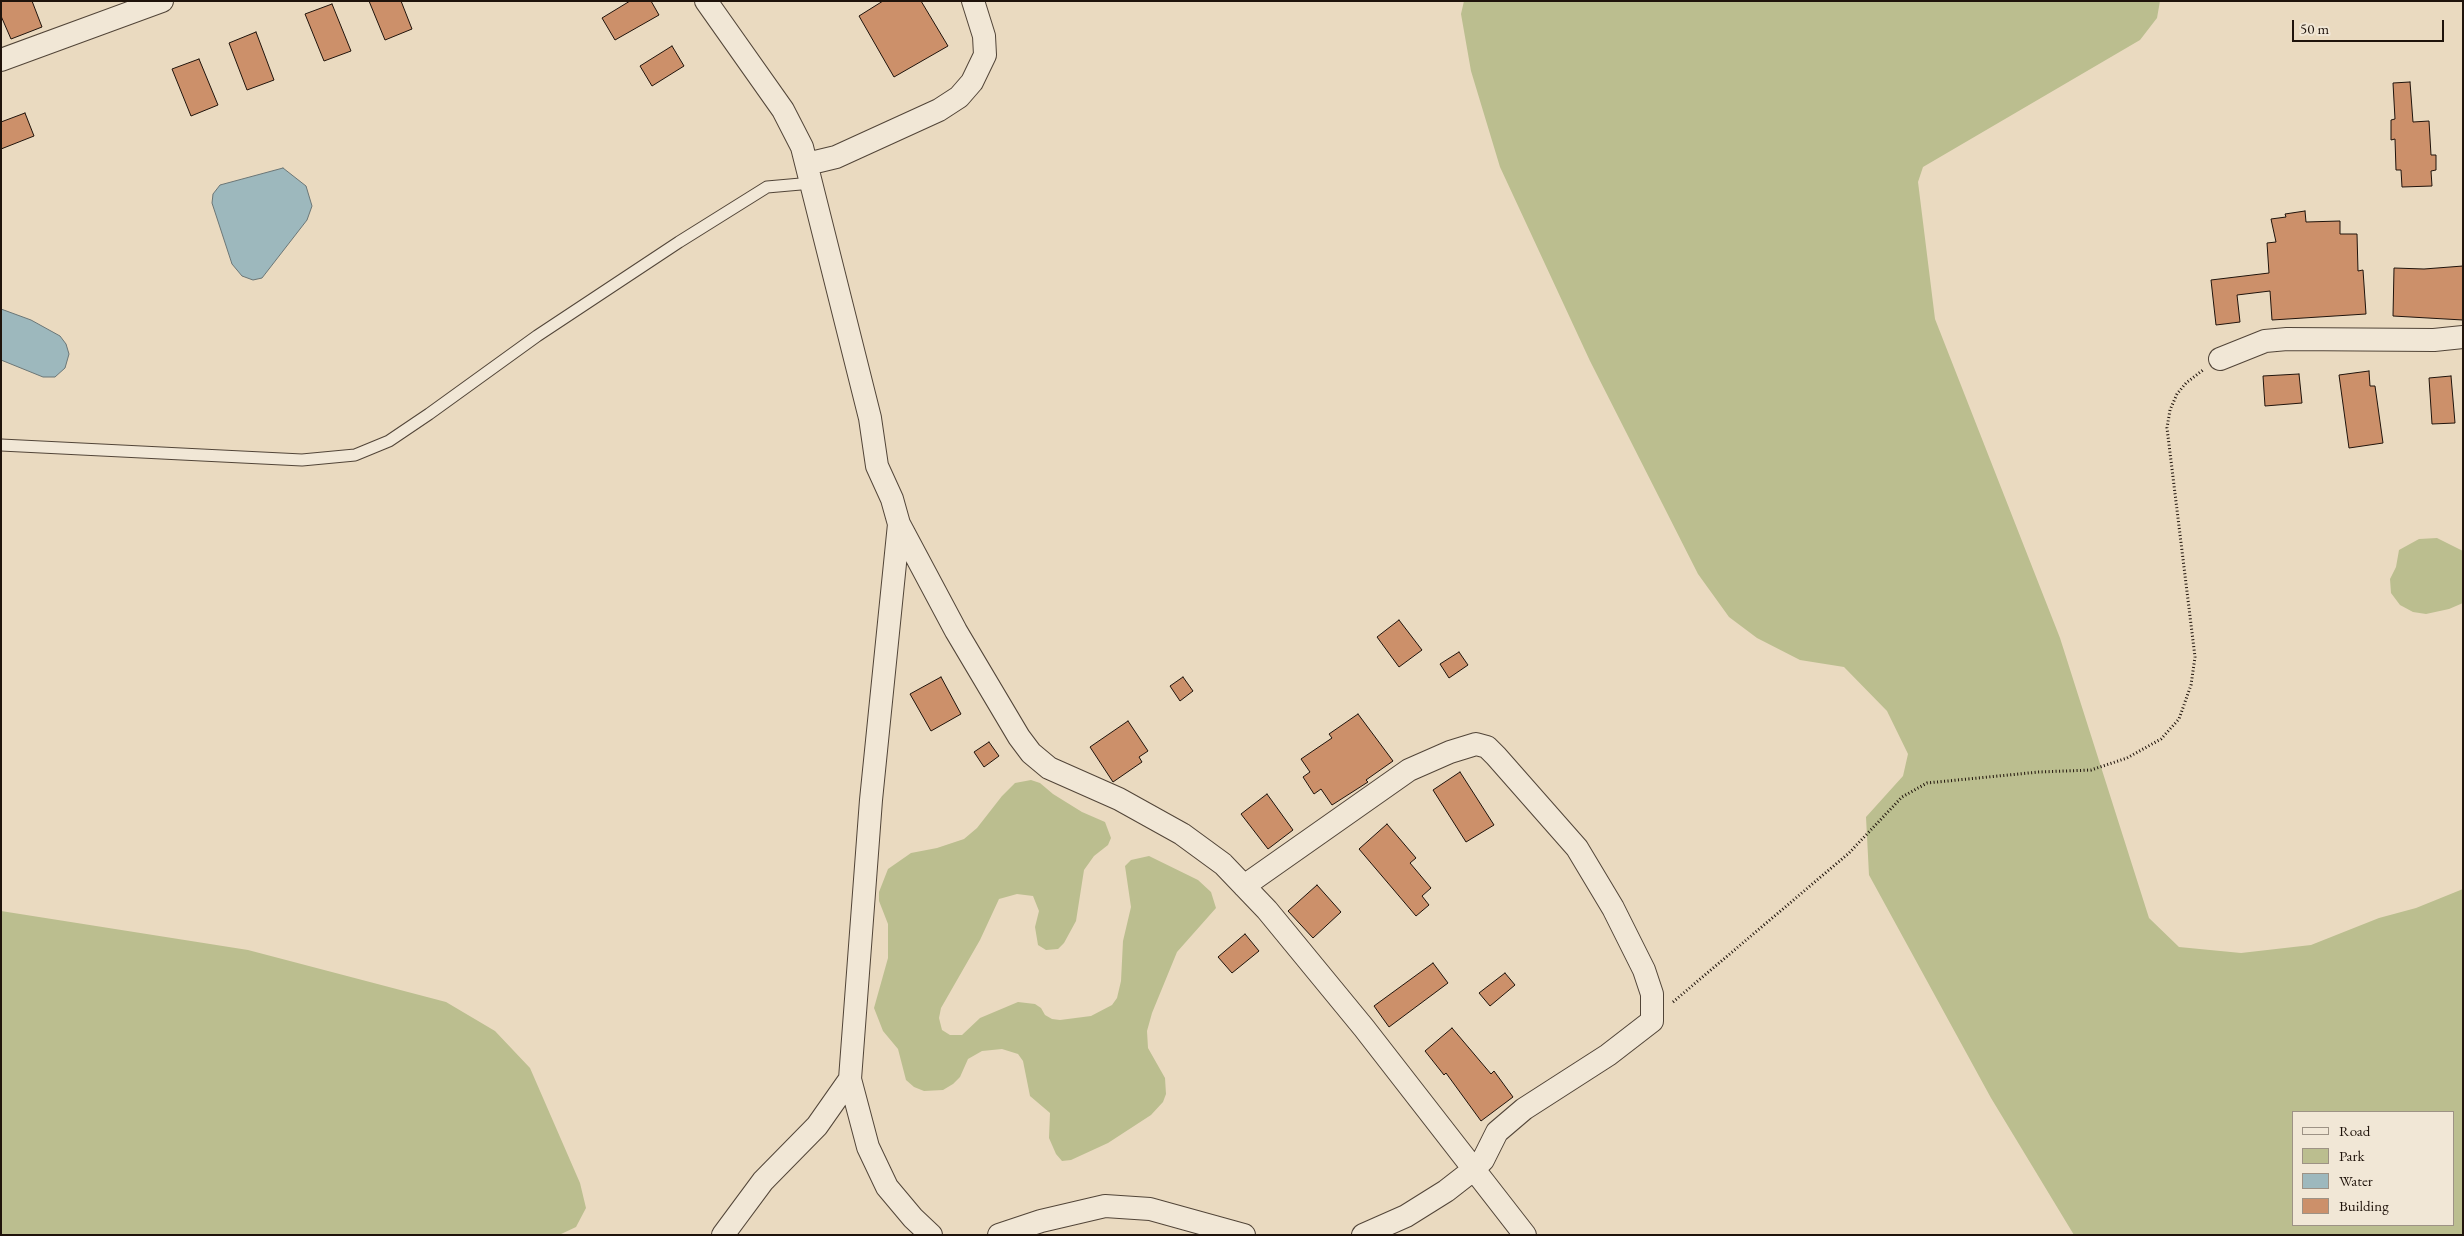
<!DOCTYPE html>
<style>
body{margin:0}
#map{position:relative;width:2464px;height:1236px;overflow:hidden;background:#eadac0;font-family:"EB Garamond",serif}
canvas{display:block}
.frame{position:absolute;inset:0;border:2px solid #1f130b;pointer-events:none}
.legend{position:absolute;left:2292px;top:1111px;width:162px;height:115px;box-sizing:border-box;background:#f1e7d6;border:1px solid #9d9285;margin:0;padding:6px 9px;list-style:none;font-size:15px;color:#1f130b}
.legend li{display:flex;align-items:center;gap:10px;height:25px}
.legend b{width:25px;border:1px solid #9d9285}
.scale{position:absolute;left:2292px;top:20px;width:152px;height:22px;box-sizing:border-box;border:2px solid #1f130b;border-top:0;padding-left:6px;font-size:15px;line-height:18px;white-space:nowrap;color:#1f130b;-webkit-text-stroke:4px #f1e7d6;paint-order:stroke}
</style>
<div id="map">
<canvas width="2464" height="1236"></canvas>
<div class="frame"></div>
<ul class="legend">
<li><b style="height:6px;background:#f1e7d6"></b>Road</li>
<li><b style="height:14px;background:#bbbe8f"></b>Park</li>
<li><b style="height:14px;background:#9db8bd"></b>Water</li>
<li><b style="height:14px;background:#cc906a"></b>Building</li>
</ul>
<div class="scale">50 m</div>
</div>
<script>
const c = document.querySelector('canvas').getContext('2d');
c.lineJoin = 'round';
function fillPath(path, color) {
  c.fillStyle = color;
  c.fill(path, 'evenodd');
}
function poly(rows) {
  const path = new Path2D();
  for (const r of rows) {
    path.moveTo(r[0], r[1]);
    for (let i = 2; i < r.length; i += 2) path.lineTo(r[i], r[i + 1]);
  }
  return path;
}
function trace(path, color, width, dash) {
  c.strokeStyle = color;
  c.lineWidth = width;
  c.lineCap = dash ? 'butt' : 'round';
  c.setLineDash(dash || []);
  c.stroke(path);
}
fillPath(poly([
 [1464,1,2160,1,2157,18,2140,40,1923,167,1918,182,1935,319,2060,638,2149,918,2179,947,2241,953,2311,945,2379,918,2416,908,2463,889,2463,1235,2074,1235,1991,1098,1869,875,1866,817,1903,776,1908,754,1887,711,1844,667,1800,660,1757,638,1729,617,1698,574,1590,361,1500,167,1471,71,1461,14],
 [2453,1112,2453,1225,2293,1225,2293,1112],
 [2437,538,2463,551,2463,603,2449,609,2426,614,2413,612,2400,605,2391,593,2390,579,2396,567,2399,550,2419,539],
 [1031,780,1040,783,1053,794,1082,812,1105,822,1111,838,1108,845,1094,856,1084,870,1076,921,1064,943,1058,949,1046,950,1038,945,1035,927,1039,911,1033,896,1017,894,999,899,980,940,941,1008,939,1018,942,1030,950,1035,962,1035,980,1018,1018,1002,1035,1004,1041,1008,1045,1015,1052,1019,1060,1020,1091,1016,1112,1005,1117,998,1121,981,1123,941,1131,907,1125,866,1131,860,1149,856,1198,880,1211,892,1216,908,1177,952,1152,1013,1147,1031,1148,1048,1165,1078,1166,1094,1163,1102,1151,1115,1108,1143,1071,1160,1062,1161,1056,1154,1049,1138,1050,1113,1030,1096,1023,1061,1018,1054,1002,1049,982,1051,968,1059,960,1077,953,1084,943,1090,924,1091,914,1087,906,1080,898,1049,883,1031,874,1008,888,958,888,924,879,901,879,892,888,869,911,853,937,848,964,839,977,828,1002,796,1015,783],
 [1,911,248,950,446,1002,495,1031,530,1068,580,1183,586,1208,576,1227,559,1235,1,1235]
]), '#bbbe8f');
const water = poly([
 [283,168,306,186,312,206,307,220,262,278,253,280,242,276,232,264,212,203,213,194,220,185,283,168],
 [1,309,31,320,60,336,66,344,69,354,65,368,55,377,43,377,1,360,1,309]
]);
fillPath(water, '#9db8bd');
trace(water, '#6b7676', 1);
const building = poly([
 [1,1,32,1,42,27,11,39,1,16,1,1],
 [369,1,401,1,412,29,385,40,369,1],
 [630,1,651,1,659,15,615,40,602,18,630,1],
 [883,1,921,1,948,46,894,77,859,16,883,1],
 [332,4,351,51,324,61,305,14,332,4],
 [256,32,274,80,247,90,229,43,256,32],
 [672,46,684,66,652,86,640,66,672,46],
 [199,59,218,105,191,116,172,69,199,59],
 [2410,82,2413,122,2429,121,2431,155,2436,155,2436,170,2431,171,2432,186,2402,187,2401,170,2396,170,2395,139,2391,140,2391,120,2395,119,2393,83,2410,82],
 [25,113,34,136,1,149,1,122,25,113],
 [2305,211,2306,222,2340,221,2340,234,2357,234,2358,271,2363,270,2366,314,2272,320,2270,291,2237,295,2240,322,2216,325,2211,280,2269,273,2267,243,2276,242,2271,219,2286,217,2285,214,2305,211],
 [2463,266,2463,320,2393,316,2394,268,2424,269,2463,266],
 [2369,371,2370,386,2375,386,2383,443,2349,448,2339,375,2369,371],
 [2299,374,2302,403,2265,406,2263,376,2299,374],
 [2451,376,2455,423,2432,424,2429,378,2451,376],
 [1399,620,1422,650,1399,667,1377,637,1399,620],
 [1459,652,1468,665,1449,678,1440,664,1459,652],
 [941,677,961,714,931,731,910,694,941,677],
 [1183,677,1193,691,1180,701,1170,686,1183,677],
 [1358,714,1393,761,1366,780,1368,782,1332,805,1321,789,1314,794,1303,777,1310,772,1301,759,1332,738,1329,734,1358,714],
 [1128,721,1148,751,1139,757,1142,762,1113,782,1090,747,1128,721],
 [989,742,999,756,984,767,974,752,989,742],
 [1460,772,1494,825,1466,842,1433,790,1460,772],
 [1267,794,1293,830,1268,849,1241,814,1267,794],
 [1387,824,1416,858,1410,863,1431,888,1422,896,1429,905,1416,916,1359,849,1387,824],
 [1317,885,1341,912,1313,938,1288,911,1317,885],
 [1245,934,1259,951,1232,973,1218,957,1245,934],
 [1433,963,1448,983,1389,1027,1374,1006,1433,963],
 [1505,973,1515,985,1490,1006,1479,993,1505,973],
 [1452,1028,1491,1074,1494,1071,1513,1097,1481,1121,1446,1073,1444,1075,1425,1051,1452,1028]
]);
fillPath(building, '#cc906a');
trace(building, '#1f130b', 1);
const service = poly([
 [1,445,302,460,355,455,389,441,429,414,537,336,679,242,767,187,812,183]
]);
const minor = poly([
 [706,1,783,110,802,147,870,418,877,466,892,499,899,524,956,631,1019,737,1031,753,1049,768,1119,799,1182,834,1223,864,1267,910,1364,1028,1525,1235],
 [1,60,162,1],
 [807,164,836,157,939,110,959,97,972,82,985,55,984,36,973,1],
 [2220,359,2265,341,2287,339,2434,340,2463,337],
 [1244,886,1409,770,1450,752,1476,744,1487,747,1496,756,1577,848,1613,908,1644,970,1652,994,1652,1021,1608,1055,1524,1109,1497,1132,1483,1160,1473,1170,1446,1191,1406,1216,1363,1235],
 [850,1079,868,1147,887,1187,913,1218,931,1235],
 [723,1235,763,1181,817,1126,850,1079,871,800,899,524],
 [999,1235,1041,1221,1105,1206,1150,1209,1244,1235]
]);
trace(service, '#524538', 13);
trace(minor, '#524538', 24);
trace(poly([
 [1673,1002,1849,853,1902,797,1927,783,2039,772,2091,770,2127,758,2161,739,2179,719,2191,685,2195,657,2167,428,2170,410,2177,394,2186,383,2203,370]
]), '#1f130b', 3, [1, 2.5]);
trace(service, '#f1e7d6', 11);
trace(minor, '#f1e7d6', 22);
</script>
